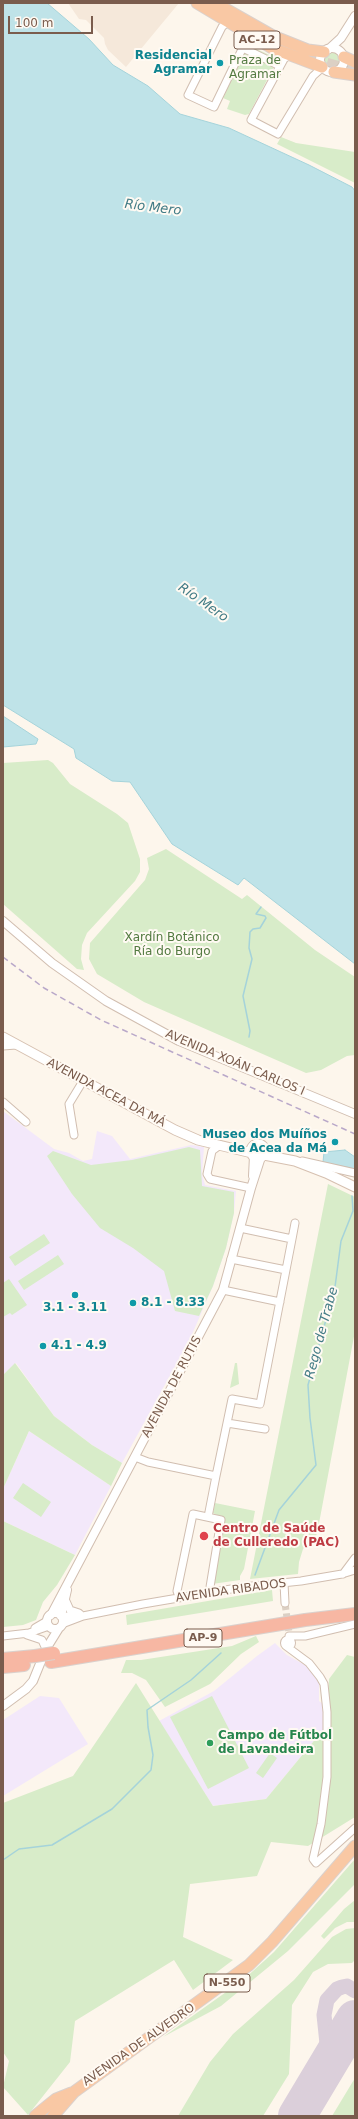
<!DOCTYPE html>
<meta charset="utf-8">
<style>
body{margin:0}
#map{position:relative;width:358px;height:2119px;overflow:hidden;background:#fdf6ec;font-family:"DejaVu Sans",sans-serif}
canvas{display:block}
.frame{position:absolute;inset:0;border:4px solid #7a5c4d;pointer-events:none}
.scale{position:absolute;left:8px;top:16px;width:85px;height:18px;box-sizing:border-box;border:2px solid #7a5c4d;border-top:0;padding-left:5px;font-size:12px;line-height:14px;white-space:nowrap;color:#7a5c4d;-webkit-text-stroke:3px #fffaf3;paint-order:stroke}
</style>
<div id="map">
<canvas width="358" height="2119"></canvas>
<div class="frame"></div>
<div class="scale">100 m</div>
</div>
<script>
const c = document.querySelector('canvas').getContext('2d');
c.lineJoin = 'round';
function fillPath(path, color) {
  c.fillStyle = color;
  c.fill(path, 'evenodd');
}
function poly(rows) {
  const path = new Path2D();
  for (const r of rows) {
    if (r.length === 3) {
      path.moveTo(r[0] + r[2], r[1]);
      path.arc(r[0], r[1], r[2], 0, 2 * Math.PI);
      continue;
    }
    path.moveTo(r[0], r[1]);
    for (let i = 2; i < r.length; i += 2) path.lineTo(r[i], r[i + 1]);
  }
  return path;
}
function trace(path, color, width, dash) {
  c.strokeStyle = color;
  c.lineWidth = width;
  c.lineCap = dash ? 'butt' : 'round';
  c.setLineDash(dash || []);
  c.stroke(path);
}
function drawText(font, color, halo, rows, align = 'center') {
  c.font = font + ' "DejaVu Sans",sans-serif';
  c.lineWidth = 4;
  c.setLineDash([]);
  c.textBaseline = 'middle';
  c.strokeStyle = halo;
  c.fillStyle = color;
  for (const [text, x, y, turn = 0] of rows) {
    c.save();
    c.translate(x, y);
    c.rotate((+turn || 0) * Math.PI / 180);
    c.textAlign = isNaN(turn) ? turn : align;
    if (halo) c.strokeText(text, 0, 0);
    c.fillText(text, 0, 0);
    c.restore();
  }
}
fillPath(poly([
 [68,3,179,3,126,67,108,50,105,44,104,38,86,20,79,19]
]), '#f5e8da');
fillPath(poly([
 [3,1111,54,1149,69,1153,83,1161,92,1159,97,1131,112,1136,130,1159,191,1145,204,1147,202,1174,205,1185,236,1191,234,1213,226,1248,213,1286,190,1339,122,1463,92,1445,54,1416,16,1363,3,1375],
 [29,1431,111,1486,75,1555,3,1521,3,1489],
 [275,1643,287,1655,312,1669,319,1679,319,1701,323,1704,327,1725,266,1799,213,1806,159,1721,214,1691,257,1656],
 [40,1696,59,1698,88,1744,3,1796,3,1720]
]), '#f3e8fa');
fillPath(poly([
 [248,45,278,59,249,114,245,115,227,109,230,101,223,98],
 [332,60,9],
 [281,137,296,143,355,152,355,183,277,144],
 [48,760,53,763,70,784,117,814,128,823,140,859,140,872,135,881,87,933,82,945,81,959,84,970,77,969,3,904,3,763],
 [166,849,242,899,247,895,315,950,355,977,355,1055,347,1056,321,1070,306,1073,144,1002,97,974,89,959,90,943,145,880,149,869,147,858],
 [189,1147,200,1150,202,1186,234,1192,234,1213,226,1248,213,1286,199,1316,175,1311,164,1271,133,1248,100,1228,72,1194,47,1156,53,1151,91,1165,132,1160],
 [328,1184,355,1197,355,1331,317,1534,303,1549,299,1562,298,1574,250,1579],
 [44,1234,50,1243,15,1266,9,1257],
 [58,1255,64,1264,24,1290,18,1281],
 [9,1279,27,1305,12,1315,10,1313,3,1317,3,1283],
 [15,1363,54,1416,92,1445,122,1463,111,1486,29,1431,3,1489,3,1375],
 [235,1363,237,1363,239,1384,230,1388],
 [23,1483,51,1502,41,1517,13,1498],
 [215,1503,255,1511,244,1569,240,1576,240,1580,212,1584,223,1518,213,1513],
 [3,1521,75,1555,57,1585,43,1602,36,1620,23,1625,3,1627],
 [272,1590,273,1601,127,1625,126,1615],
 [256,1636,259,1642,241,1654,210,1684,165,1707,146,1680,132,1673,121,1673,126,1660,141,1660,232,1646],
 [347,1655,355,1657,355,1817,308,1846,271,1842,257,1876,190,1884,183,1937,233,1960,193,1990,174,1960,75,2021,70,2062,28,2115,3,2087,9,2061,3,2052,3,1803,73,1776,136,1683,213,1806,266,1799,327,1725,329,1679],
 [212,1696,249,1768,208,1789,170,1717],
 [270,1753,277,1758,263,1778,256,1773],
 [355,1859,355,1884,288,1951,221,2006,163,2037,243,1980,274,1952],
 [355,1900,355,1922,347,1922,335,1928,324,1939,321,1936,344,1909],
 [355,1928,355,1960,352,1963,328,1964,313,1972,292,2005,289,2074,263,2116,178,2116,210,2062,233,2034,294,1980,332,1937,346,1929],
 [355,2078,355,2116,332,2116]
]), '#d8ecc9');
const water = poly([
 [3,3,47,3,89,39,113,65,148,86,180,114,229,128,309,165,352,187,355,191,355,964,244,878,238,885,172,844,130,782,112,781,76,758,74,749,3,705,3,3],
 [3,716,38,739,36,744,3,747,3,716],
 [345,1150,355,1157,355,1169,323,1162,324,1152,345,1150]
]);
fillPath(water, '#bfe3e8');
trace(water, '#a5d3da', 1);
trace(poly([
 [249,1037,250,1031,243,996,252,959,249,948,250,932,253,929,260,928,266,918,265,916,256,914,261,907],
 [255,1575,279,1510,316,1465,310,1418,308,1385,335,1287,341,1241,353,1211,352,1196],
 [3,1860,19,1849,52,1845,112,1809,151,1770,153,1755,148,1727,147,1710,191,1680,221,1653]
]), '#a5d3da', 1.5);
trace(poly([
 [323,2072,328,2053,324,2015,327,2000,337,1989,342,1987,347,1986,355,1991]
]), '#dbcfda', 15);
trace(poly([
 [297,2116,355,2019]
]), '#dbcfda', 38);
trace(poly([
 [285,1603,289,1633]
]), '#dcd0c4', 7, [7, 3.5]);
trace(poly([
 [311,59,355,71]
]), '#dcd0c4', 11, [11, 5.5]);
const minor = poly([
 [227,22,222,27,188,95,214,107,246,41,248,34],
 [243,48,280,66],
 [289,55,284,59,251,120,278,134,313,76,323,67],
 [3,1046,16,1045],
 [3,1102,26,1122],
 [74,1135,69,1104,83,1081],
 [220,1145,212,1151,207,1174,210,1179,251,1188],
 [302,1161,355,1173],
 [292,1239,295,1223],
 [231,1259,286,1270],
 [223,1290,280,1302],
 [227,1423,265,1429],
 [135,1457,148,1462,216,1476,208,1517],
 [216,1476,232,1399,260,1404,292,1239,240,1228],
 [343,1574,355,1558],
 [284,1583,285,1603],
 [179,1597,177,1591,193,1514,221,1520,210,1587,211,1592],
 [65,1599,70,1610,79,1613],
 [62,1617,80,1614],
 [62,1624,83,1616,143,1604,243,1587,301,1581,342,1574,355,1570],
 [35,1628,47,1621],
 [27,1635,42,1640,46,1649],
 [3,1636,29,1633,49,1626],
 [289,1636,305,1636,355,1624],
 [288,1643,3.5],
 [286,1646,309,1663,320,1677,324,1684,327,1712,327,1777,321,1824,313,1859,316,1863,355,1828]
]);
const tertiary = poly([
 [332,60,12],
 [329,49,341,38,355,16],
 [3,921,52,963,106,1001,179,1041,355,1114],
 [253,1176,254,1156],
 [55,1621,8],
 [51,1615,223,1290,251,1188,261,1157],
 [61,1616,67,1590],
 [3,1706,26,1689,33,1681,46,1649,59,1628]
]);
const secondary = poly([
 [3,1037,175,1130,198,1140,252,1153],
 [258,1151,7],
 [264,1155,295,1161,326,1173,355,1187]
]);
const trunk = poly([
 [197,3,272,48,322,67],
 [215,3,273,36,308,50,324,52],
 [344,57,355,62],
 [334,72,355,75],
 [35,2116,56,2099,71,2093],
 [53,2116,74,2092,249,1965,272,1942,355,1846]
]);
const motorway = poly([
 [3,1659,35,1656],
 [51,1662,305,1620,355,1614],
 [3,1667,24,1665]
]);
trace(minor, '#d1beb0', 9);
trace(tertiary, '#d1beb0', 10);
trace(secondary, '#d6c0b0', 11);
trace(trunk, '#dad1cd', 13);
trace(motorway, '#dad1cd', 14);
trace(minor, '#fff', 7);
trace(tertiary, '#fff', 8);
trace(secondary, '#fff', 9);
trace(trunk, '#f9c8a4', 11);
trace(motorway, '#f7b7a3', 12);
trace(poly([
 [3,957,44,988,101,1020,355,1134]
]), '#b9a8c9', 1.5, [6, 4]);
const motorwayBridge = poly([
 [35,1656,54,1653]
]);
trace(motorwayBridge, '#dad1cd', 14, []);
trace(motorwayBridge, '#f7b7a3', 12);
for (const [x, y, r, color] of [
 [220,63,4,"#0f9aa8"],
 [335,1142,4,"#0f9aa8"],
 [75,1295,4,"#0f9aa8"],
 [133,1303,4,"#0f9aa8"],
 [43,1346,4,"#0f9aa8"],
 [204,1536,5,"#e0444e"],
 [210,1743,4,"#2e9e5b"]
]) {
  const dot = new Path2D();
  dot.arc(x, y, r, 0, 2 * Math.PI);
  c.fillStyle = color;
  c.fill(dot);
  trace(dot, '#fffaf3', 1.5);
}
for (const [x, y, w] of [
 [257,40,46],
 [203,1638,38],
 [227,1983,46]
]) {
  const box = new Path2D();
  box.roundRect(x - w / 2, y - 9, w, 18, 3);
  c.fillStyle = '#fffaf3';
  c.fill(box);
  trace(box, '#7a5c4d', 1);
}
drawText('bold 11px', '#7a5c4d', null, [
 ["AC-12",257,40],
 ["AP-9",203,1638],
 ["N-550",227,1983]
]);
drawText('bold 12px', '#0d838f', '#fffaf3', [
 ["Residencial",212,56],
 ["Agramar",212,70],
 ["Museo dos Muíños",327,1135],
 ["de Acea da Má",327,1149],
 ["8.1 - 8.33",141,1303,"left"],
 ["3.1 - 3.11",75,1308,"center"],
 ["4.1 - 4.9",51,1346,"left"]
], 'right');
drawText('12px', '#537a41', '#fffaf3', [
 ["Praza de",255,61],
 ["Agramar",255,75],
 ["Xardín Botánico",172,938],
 ["Ría do Burgo",172,952]
]);
drawText('12px', '#7a5c4d', '#fffaf3', [
 ["AVENIDA XOÁN CARLOS I",235,1063,23],
 ["AVENIDA ACEA DA MÁ",106,1093,28],
 ["AVENIDA DE RUTIS",172,1387,-62],
 ["AVENIDA RIBADOS",231,1591,-8],
 ["AVENIDA DE ALVEDRO",139,2045,-35]
]);
drawText('bold 12px', '#be3a42', '#fffaf3', [
 ["Centro de Saúde",213,1529],
 ["de Culleredo (PAC)",213,1543]
], 'left');
drawText('bold 12px', '#27864d', '#fffaf3', [
 ["Campo de Fútbol",218,1736],
 ["de Lavandeira",218,1750]
], 'left');
drawText('italic 13px', '#437c86', '#fffaf3', [
 ["Río Mero",153,208,7],
 ["Río Mero",203,603,35],
 ["Rego de Trabe",322,1333,-75]
]);
</script>
